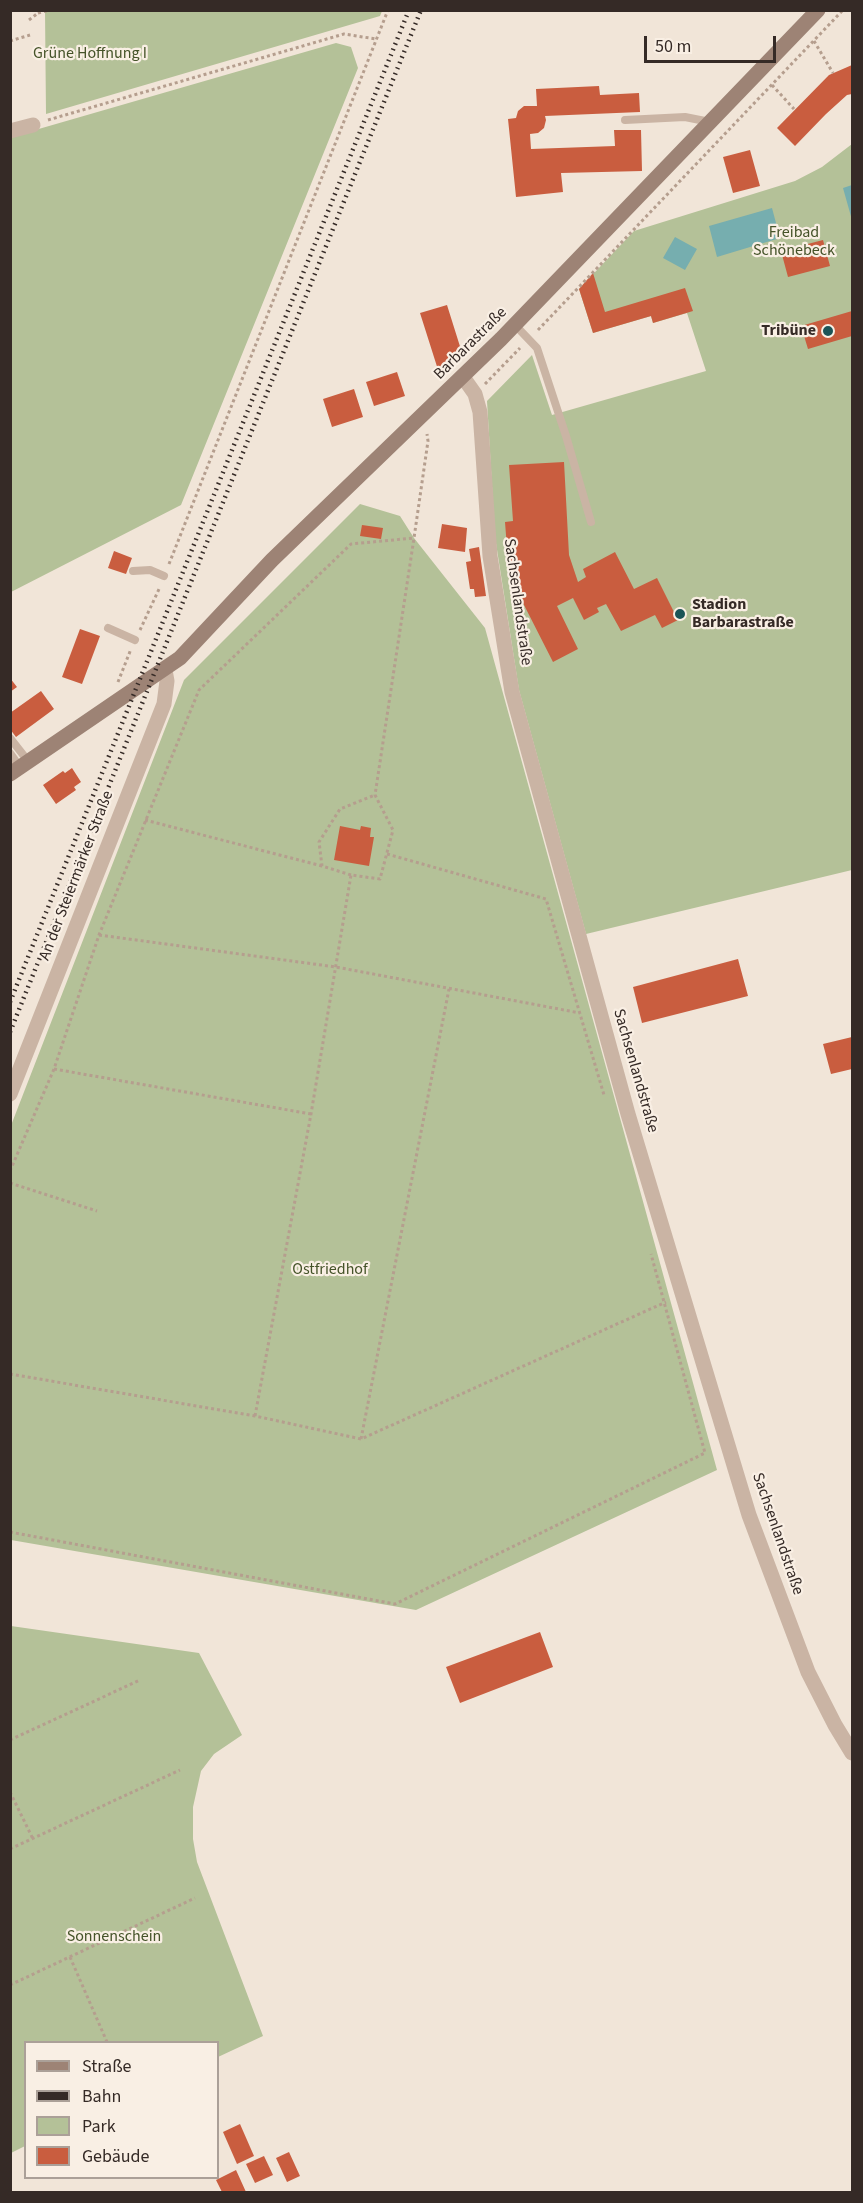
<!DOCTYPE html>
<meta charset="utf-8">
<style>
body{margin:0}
#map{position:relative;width:863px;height:2203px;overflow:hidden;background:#f1e5d8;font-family:"Source Sans 3",sans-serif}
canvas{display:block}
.frame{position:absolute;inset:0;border:12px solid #352a26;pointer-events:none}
.legend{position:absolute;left:24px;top:2041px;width:195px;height:138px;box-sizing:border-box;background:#f9efe4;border:2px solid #aba098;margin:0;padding:8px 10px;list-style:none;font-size:18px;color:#352a26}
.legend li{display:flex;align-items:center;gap:12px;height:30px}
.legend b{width:30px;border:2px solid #aba098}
.scale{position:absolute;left:644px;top:36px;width:132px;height:27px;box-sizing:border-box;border:3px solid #352a26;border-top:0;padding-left:8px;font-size:18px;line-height:21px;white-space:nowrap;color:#352a26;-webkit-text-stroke:4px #f9efe4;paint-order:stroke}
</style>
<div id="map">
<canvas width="863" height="2203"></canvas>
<div class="frame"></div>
<ul class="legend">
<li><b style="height:8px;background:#9d8375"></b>Straße</li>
<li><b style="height:8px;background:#352a26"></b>Bahn</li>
<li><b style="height:16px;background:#b4c198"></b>Park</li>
<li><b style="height:16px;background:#c95d3f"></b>Gebäude</li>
</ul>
<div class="scale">50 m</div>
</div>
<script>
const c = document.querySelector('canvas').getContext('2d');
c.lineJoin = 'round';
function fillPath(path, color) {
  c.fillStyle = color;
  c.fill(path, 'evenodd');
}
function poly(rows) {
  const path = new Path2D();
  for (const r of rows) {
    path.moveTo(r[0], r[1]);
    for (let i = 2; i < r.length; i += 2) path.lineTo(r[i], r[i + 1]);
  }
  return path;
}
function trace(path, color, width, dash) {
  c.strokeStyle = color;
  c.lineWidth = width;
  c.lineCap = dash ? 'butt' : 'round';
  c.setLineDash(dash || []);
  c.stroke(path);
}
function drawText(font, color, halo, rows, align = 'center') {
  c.font = font + ' "Source Sans 3",sans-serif';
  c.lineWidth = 4.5;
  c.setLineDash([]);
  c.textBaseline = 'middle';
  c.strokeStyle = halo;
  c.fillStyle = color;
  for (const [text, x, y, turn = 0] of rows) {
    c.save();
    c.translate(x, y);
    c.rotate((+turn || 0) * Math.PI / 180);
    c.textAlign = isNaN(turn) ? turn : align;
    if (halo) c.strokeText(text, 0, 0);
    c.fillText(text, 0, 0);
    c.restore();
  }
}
fillPath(poly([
 [45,11,45,10,382,11,380,16,46,114],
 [336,43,351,47,358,68,181,505,11,592,11,137],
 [852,144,852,870,586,934,519,690,495,537,487,401,532,355,552,415,706,371,687,313,653,323,651,316,593,333,579,289,634,231,795,181,822,167],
 [360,504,400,516,414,538,485,628,717,1470,416,1610,11,1540,10,1128,184,680],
 [11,1626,199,1653,242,1735,214,1754,201,1771,193,1807,193,1839,197,1862,263,2036,218,2057,218,2042,26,2042,25,2146,11,2153]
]), '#b4c198');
fillPath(poly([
 [852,185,852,220,843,188],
 [772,208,780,238,717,257,709,226],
 [675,237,697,249,685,270,663,258]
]), '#76aeaf');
fillPath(poly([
 [852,65,852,94,847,95,826,114,795,146,777,128,829,75],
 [599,86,600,95,639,93,640,112,545,116,546,120,544,128,538,133,530,134,531,149,615,146,614,130,641,130,642,171,561,173,563,192,516,197,508,119,516,118,518,111,524,106,537,106,536,89],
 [750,150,760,186,733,193,723,157],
 [823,240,830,266,788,277,781,251],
 [593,273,605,312,685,288,693,311,653,323,651,316,593,333,579,289],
 [447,305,463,356,440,376,420,313],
 [852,311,852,336,808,349,801,326],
 [397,372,405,396,374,406,366,382],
 [354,389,363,417,332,427,323,399],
 [564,462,569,555,578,582,586,577,583,569,615,552,634,589,657,578,678,620,662,628,655,615,621,631,606,604,597,608,599,612,584,620,573,598,557,606,578,649,553,662,523,603,514,561,508,561,505,522,513,521,509,465],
 [442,524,467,528,465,552,438,548],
 [362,525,383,528,381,539,360,536],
 [479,547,486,596,475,597,474,589,470,589,466,562,471,561,469,549],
 [114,551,132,558,126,574,108,568],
 [80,629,100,636,82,684,62,677],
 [10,678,17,687,10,692],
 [41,691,54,709,16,737,10,729,10,713],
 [72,768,81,782,74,787,76,790,56,804,43,785,63,771,65,773],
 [340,826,360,830,361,826,371,828,370,837,374,837,369,866,334,860],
 [738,959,748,996,642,1023,633,987],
 [852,1037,852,1069,831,1074,823,1044],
 [540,1632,553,1667,460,1703,446,1667],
 [240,2124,254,2156,237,2164,223,2132],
 [289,2152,300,2176,287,2182,276,2158],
 [264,2156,273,2175,255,2183,246,2164],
 [236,2170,246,2192,222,2192,216,2180]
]), '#c95d3f');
trace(poly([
 [38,13,51,10],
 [29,20,38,13,39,10],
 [10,41,30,35],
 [814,41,833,73],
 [772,85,794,109],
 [48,120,344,34,376,39],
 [538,330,843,10],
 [485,384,520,348],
 [169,564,388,10],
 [140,630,160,587],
 [118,682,131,649],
 [145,820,322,866],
 [387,854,546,899,604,1095],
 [351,875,322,866,319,842,340,809,375,795],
 [99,935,336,967,580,1013],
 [54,1069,311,1114],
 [10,1171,54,1069,99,935,199,690,351,544,414,538],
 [10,1183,97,1211],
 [10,1374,255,1416,361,1439,666,1302],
 [255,1416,311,1114,351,875,380,879,393,830,375,795,414,538,428,441,427,434],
 [361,1439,449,989],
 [10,1532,395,1604,705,1453,651,1254],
 [10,1740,140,1680],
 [10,1792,33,1839],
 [10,1849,180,1770],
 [70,1957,107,2042],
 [10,1985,195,1898]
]), '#b59e8e', 3, [3, 3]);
trace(poly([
 [625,120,685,117,710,122],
 [515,325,537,348,566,436,591,522],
 [133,571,150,570,164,576],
 [108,628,135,640],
 [10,738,28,761],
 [10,753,20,767]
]), '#cab4a4', 8);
trace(poly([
 [10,131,33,125],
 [463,377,475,394,480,412,490,556,512,692,628,1114,749,1515,808,1672,835,1725,852,1753],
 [10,1094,164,704,167,681,165,670]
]), '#cab4a4', 15);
trace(poly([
 [10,774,180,658,272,560,501,339,818,10]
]), '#9d8375', 15);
trace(poly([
 [10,1002,409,10],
 [10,1032,421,10]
]), '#352a26', 4.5, [1.5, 4.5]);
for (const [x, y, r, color] of [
 [828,331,6,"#1b5457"],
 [680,614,6,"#1b5457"]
]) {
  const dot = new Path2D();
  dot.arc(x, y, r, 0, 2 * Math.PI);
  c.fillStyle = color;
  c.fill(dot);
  trace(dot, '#f9efe4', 2);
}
drawText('16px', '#455329', '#f9efe4', [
 ["Grüne Hoffnung I",90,54],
 ["Freibad",794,233],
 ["Schönebeck",794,251],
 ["Ostfriedhof",330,1270],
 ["Sonnenschein",114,1937]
]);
drawText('bold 16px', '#352a26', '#f9efe4', [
 ["Tribüne",816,331],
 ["Stadion",692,605,"left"],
 ["Barbarastraße",692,623,"left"]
], 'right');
drawText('16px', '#352a26', '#f9efe4', [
 ["Barbarastraße",471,344,-45],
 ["Sachsenlandstraße",517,602,82],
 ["An der Steiermärker Straße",77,876,-69],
 ["Sachsenlandstraße",635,1071,74],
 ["Sachsenlandstraße",777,1534,71]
]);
</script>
